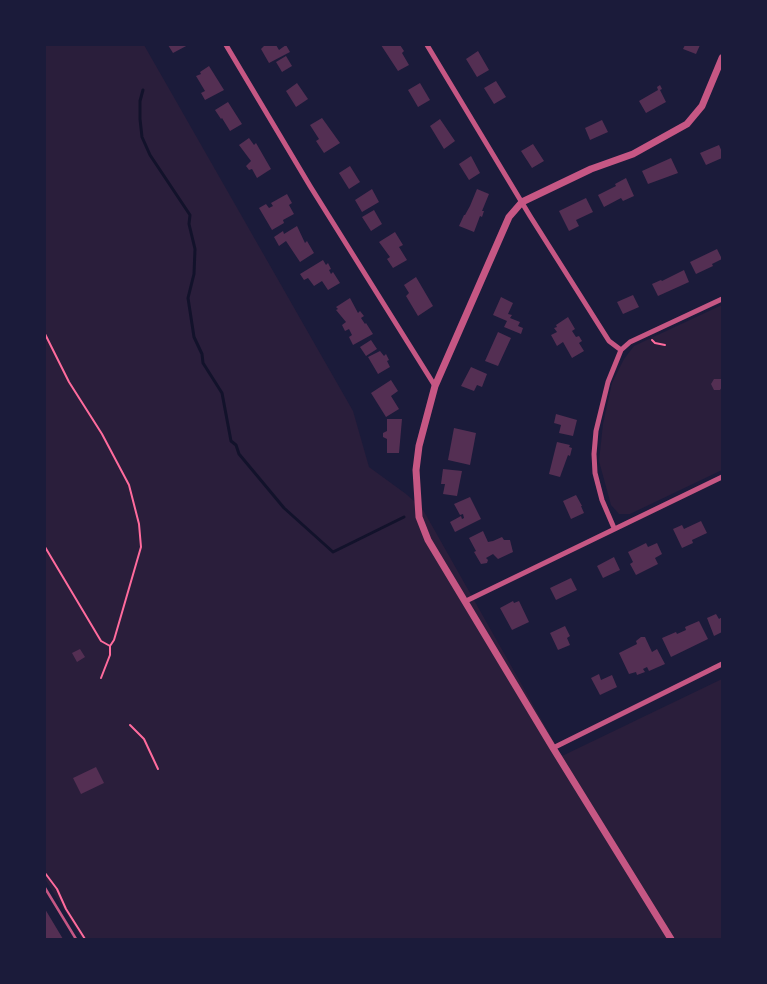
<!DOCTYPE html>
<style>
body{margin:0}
#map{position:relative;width:767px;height:984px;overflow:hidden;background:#1b1b3a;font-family:"Work Sans",sans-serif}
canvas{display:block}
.frame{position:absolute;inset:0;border:46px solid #1b1b3a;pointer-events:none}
</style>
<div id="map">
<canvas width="767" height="984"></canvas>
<div class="frame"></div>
</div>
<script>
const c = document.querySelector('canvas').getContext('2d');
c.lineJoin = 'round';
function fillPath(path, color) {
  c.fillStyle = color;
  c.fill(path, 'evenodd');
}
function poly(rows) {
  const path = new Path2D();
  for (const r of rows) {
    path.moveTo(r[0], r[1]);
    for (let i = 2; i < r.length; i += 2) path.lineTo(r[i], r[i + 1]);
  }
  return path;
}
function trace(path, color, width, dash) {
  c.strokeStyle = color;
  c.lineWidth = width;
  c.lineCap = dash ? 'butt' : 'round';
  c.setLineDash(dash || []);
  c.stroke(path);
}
fillPath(poly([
 [45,45,144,45,353,411,369,467,406,494,422,508,562,756,722,679,722,939,82,939,45,879],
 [722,305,722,470,630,514,619,514,611,505,599,461,603,424,612,383,624,359,634,346]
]), '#2a1e3b');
trace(poly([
 [143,90,140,101,140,119,142,137,150,155,190,215,189,224,195,249,194,274,188,298,194,337,202,354,203,363,222,393,231,441,236,445,239,454,284,508,333,552,404,517]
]), '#12122b', 3);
fillPath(poly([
 [168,45,188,45,173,53],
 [265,45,276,45,279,50,286,45,290,52,269,63,261,49],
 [381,45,400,45,404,51,402,53,409,65,398,71],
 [685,45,700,45,696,54,683,49],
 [478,51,489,70,477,77,466,59],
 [286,56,292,66,282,72,276,62],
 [209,66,224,90,205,100,201,93,205,91,196,76,201,74,200,72],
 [496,81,506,97,494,104,484,88],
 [297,83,308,99,296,107,286,91],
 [420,83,430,100,418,107,408,90],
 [660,85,662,89,660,90,666,102,646,113,639,101,658,90,657,87],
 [228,102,242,124,230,131,222,118,221,119,215,110],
 [322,118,340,143,324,153,316,141,319,139,310,125],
 [440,119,455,141,444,149,430,126],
 [602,120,608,132,590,140,585,128],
 [249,138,254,145,256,143,271,169,257,178,252,169,249,170,246,166,251,161,239,145],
 [533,144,544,161,532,168,521,151],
 [719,145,722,152,722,158,706,165,700,153],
 [471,156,480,173,469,180,459,164],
 [671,158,678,173,648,184,642,171],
 [350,166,360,182,349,189,339,173],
 [626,178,634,196,623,201,621,198,604,207,598,195,616,186,615,184],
 [372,189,379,202,362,212,355,200],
 [477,189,489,194,482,211,484,211,482,217,480,216,474,232,459,226,464,215,465,215,470,206],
 [287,194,292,203,289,205,294,214,283,220,284,223,272,230,259,208,266,204,269,208,273,206,271,203],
 [586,198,593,212,576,220,579,226,569,231,559,211],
 [374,210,382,224,371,231,362,217],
 [297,226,305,243,307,241,314,253,300,262,286,241,279,246,274,237,283,231,284,234],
 [395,232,403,245,399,247,407,260,393,268,387,259,390,257,379,242],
 [717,249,722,259,712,264,713,266,696,274,690,262],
 [323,260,326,265,328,263,331,269,329,270,331,274,333,272,340,283,328,290,322,281,314,286,308,278,304,280,300,274],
 [684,270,689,282,658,296,652,284,661,280,662,281],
 [416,277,433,306,418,316,406,296,409,293,404,285],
 [633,295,639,307,623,314,617,302],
 [501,297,513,303,508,314,512,315,510,318,520,322,518,326,523,328,521,334,504,327,507,321,493,315],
 [350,298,358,313,360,311,364,316,361,318,365,324,366,323,373,334,353,345,349,337,352,335,349,329,345,331,342,325,346,322,336,310,338,309,336,307],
 [568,317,575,329,572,331,576,337,579,336,582,341,579,343,584,351,572,358,563,342,557,346,551,335,557,332,554,328,557,327,556,325],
 [498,332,511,338,498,366,485,361],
 [371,340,377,349,366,356,360,347],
 [380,351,384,356,386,354,389,360,387,361,390,367,378,374,368,357],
 [471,367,487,374,482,387,477,385,474,391,461,386],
 [714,379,721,379,722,387,720,390,714,390,711,384],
 [391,380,398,391,391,396,399,409,386,417,371,393],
 [556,414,577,420,573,436,559,433,561,425,554,423],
 [387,419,402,419,399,453,387,453,387,439,383,437,383,433,387,431],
 [454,428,476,433,470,465,448,460],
 [557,442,570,445,569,447,572,448,570,456,568,455,560,477,549,474],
 [443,469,462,471,457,496,443,494,445,484,441,484],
 [576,495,582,506,581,506,584,513,571,519,563,501],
 [470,497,481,519,455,532,450,522,461,516,462,519,464,518,463,514,460,515,454,504],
 [701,521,707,533,692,540,693,543,682,548,673,529,682,525,684,529,686,528],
 [483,531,488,542,493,541,502,537,504,540,510,540,513,552,498,559,493,554,486,558,488,560,487,563,481,564,474,552,476,551,469,538],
 [646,543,648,547,657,543,662,554,655,558,658,564,636,575,630,564,633,562,628,552],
 [614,557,620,570,603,578,597,566],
 [571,578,577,590,556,600,550,588],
 [513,601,514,603,519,601,529,622,512,630,500,608],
 [716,614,719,619,722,617,722,632,714,636,707,618],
 [699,621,708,639,671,657,662,638,676,632,677,634,686,630,685,627],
 [565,626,570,636,567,638,570,645,558,650,550,633],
 [641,637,645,637,652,652,657,649,665,664,649,671,647,667,643,669,645,672,637,675,636,672,629,674,619,653,637,644,636,641],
 [80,649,85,657,77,662,72,653],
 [599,674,601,680,612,675,617,687,600,695,591,678],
 [96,767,104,783,81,794,73,778],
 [45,909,63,939,45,939]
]), '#542f53');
trace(poly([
 [45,334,69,382,102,434,129,485,139,524,141,547,114,640,110,646,110,655,101,678],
 [652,340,655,343,665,345],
 [45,547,101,641,110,646],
 [130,725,144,739,158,769],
 [45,873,57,889,66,909,85,939]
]), '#ff6b9d', 2);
trace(poly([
 [45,888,76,939]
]), '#c65784', 2.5);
trace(poly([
 [226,45,310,186,435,386],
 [427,45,530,216,609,341,621,350],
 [614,528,602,500,595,473,594,454,596,431,608,382,621,350,630,342,722,299],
 [466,601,722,477],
 [553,748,722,664]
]), '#c65784', 5);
trace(poly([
 [671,939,553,748,428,540,419,517,416,470,419,446,435,386,509,217,522,202,591,169,633,154,687,124,702,106,722,58]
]), '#c65784', 7);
</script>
